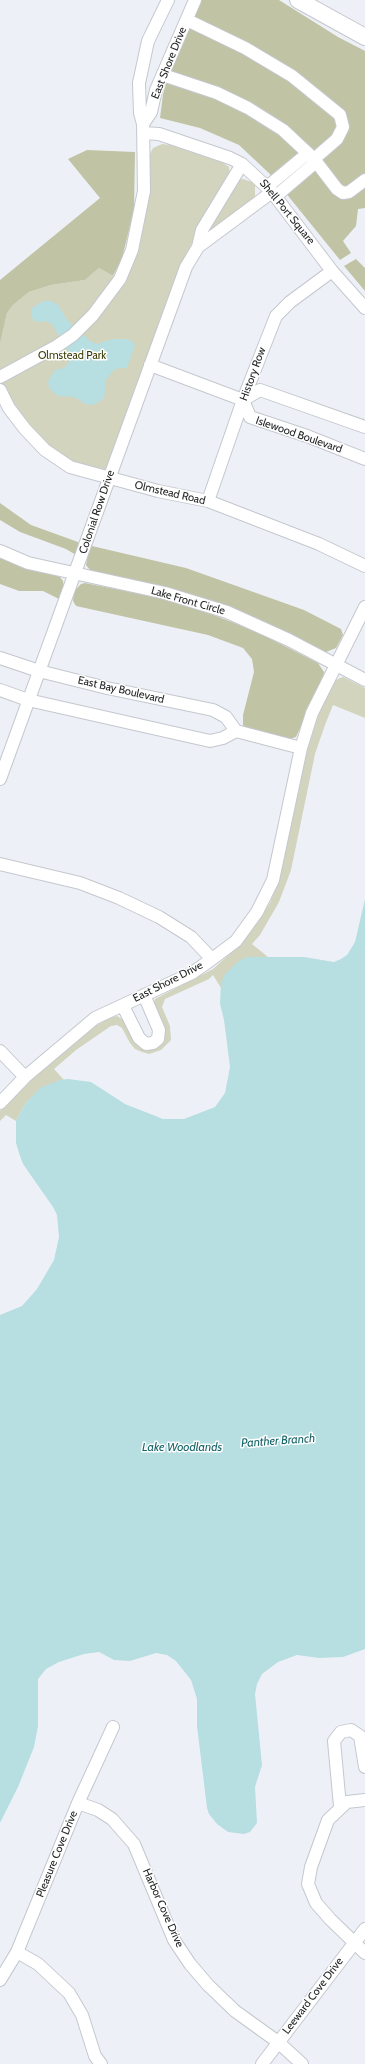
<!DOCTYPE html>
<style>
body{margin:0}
canvas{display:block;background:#edf1f7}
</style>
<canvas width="365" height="2064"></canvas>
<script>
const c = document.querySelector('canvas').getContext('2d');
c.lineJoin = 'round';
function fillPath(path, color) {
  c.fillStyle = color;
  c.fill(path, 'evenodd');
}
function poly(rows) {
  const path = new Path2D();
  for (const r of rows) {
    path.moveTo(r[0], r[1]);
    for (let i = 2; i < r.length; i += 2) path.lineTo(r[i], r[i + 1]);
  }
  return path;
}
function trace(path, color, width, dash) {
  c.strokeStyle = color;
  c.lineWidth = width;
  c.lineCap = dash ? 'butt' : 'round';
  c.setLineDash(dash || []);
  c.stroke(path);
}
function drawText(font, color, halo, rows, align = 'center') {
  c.font = font + ' Cabin,sans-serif';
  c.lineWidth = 3;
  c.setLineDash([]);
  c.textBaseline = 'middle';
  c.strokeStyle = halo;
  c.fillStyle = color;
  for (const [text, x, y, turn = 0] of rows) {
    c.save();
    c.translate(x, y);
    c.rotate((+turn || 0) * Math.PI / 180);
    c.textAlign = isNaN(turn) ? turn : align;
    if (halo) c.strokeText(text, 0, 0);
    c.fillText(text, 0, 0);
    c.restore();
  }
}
fillPath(poly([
 [162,144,178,146,214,157,229,167,230,174,185,256,107,468,99,472,64,458,47,447,6,394,0,378,0,344,7,313,13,305,29,292,51,285,85,280,99,268,123,282,135,256,141,237,147,201,150,154,153,148],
 [243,179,252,182,255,185,255,197,210,231,209,229,237,180],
 [343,677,365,688,365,718,333,705,325,725,315,754,291,870,279,902,260,935,252,944,268,957,248,957,221,983,221,988,213,975,209,979,165,999,162,1007,170,1026,171,1040,161,1050,149,1054,142,1052,135,1049,130,1043,122,1028,117,1025,111,1026,76,1050,54,1069,64,1080,60,1080,32,1097,25,1104,16,1121,6,1115,0,1121,0,1111,58,1054,83,1034,109,1018,117,1016,125,1021,135,1042,140,1046,158,1045,153,1005,155,999,213,969,241,944,252,930,270,903,278,883,305,758,317,719,333,683,338,679]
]), '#d2d4be');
fillPath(poly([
 [202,0,279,0,338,37,365,51,365,208,358,209,356,226,343,241,351,253,340,260,272,176,239,145,200,128,160,118,163,94,177,50],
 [87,150,135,152,134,210,122,258,113,276,99,268,85,280,51,285,29,292,13,305,7,313,0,344,0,280,100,198,68,159],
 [356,259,365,268,365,291,344,266],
 [0,503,31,525,78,542,79,546,76,555,66,549,20,532,0,520],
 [92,546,186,568,304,610,341,629,343,635,336,648,326,652,261,620,229,607,163,587,96,573,90,570,86,565,89,549],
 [0,556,12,563,60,577,63,581,64,589,59,599,43,591,19,591,0,584],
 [85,583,161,598,193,607,255,631,318,663,324,672,323,677,296,737,286,740,245,729,243,725,243,715,254,672,252,659,243,648,208,635,76,606,73,601,74,591,81,584]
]), '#c1c3a5');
fillPath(poly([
 [43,301,52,301,58,305,67,320,90,341,97,344,113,339,128,339,135,344,127,368,120,368,114,370,105,381,105,393,103,399,99,402,92,405,85,404,75,397,58,396,49,388,48,381,55,370,64,368,70,361,70,354,52,324,45,321,35,322,32,318,32,308],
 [365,899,365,1649,343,1657,319,1658,297,1655,278,1662,262,1674,257,1684,255,1694,262,1765,255,1787,257,1823,250,1832,244,1834,228,1832,217,1824,209,1814,207,1808,197,1726,197,1699,191,1680,176,1661,167,1655,156,1653,130,1661,114,1660,99,1652,84,1654,59,1662,46,1669,38,1679,38,1726,34,1747,18,1787,0,1823,0,1315,22,1306,37,1289,54,1260,59,1237,57,1215,53,1207,23,1164,19,1153,16,1143,16,1121,25,1104,40,1088,60,1080,68,1079,91,1082,125,1104,163,1119,184,1119,215,1107,225,1093,230,1067,224,1020,220,1004,221,983,225,974,240,960,248,957,304,957,334,962,341,959,347,955,355,942]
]), '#b7dee1');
const minor = poly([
 [187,20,245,48,292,76,340,115,343,127,337,139,314,159,337,189,343,193,349,192,365,180],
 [163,75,217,93,248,108,283,130,314,159],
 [143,124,151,112,156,90,195,0],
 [143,133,159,134,230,158,242,164,272,192,332,271,365,308],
 [267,187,308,153],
 [276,196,316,162],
 [198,247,272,192],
 [150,365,243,400,250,417,307,436,365,459],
 [0,377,57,346,73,335,93,315,120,279,132,250,144,191,143,124,140,113,139,83,148,41,168,0],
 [0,390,9,408,25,429,45,450,70,467,158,491,208,501,319,544,365,566],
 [243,400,260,390,365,427],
 [208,501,243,400,276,316,290,302,332,271],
 [0,551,28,563,165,593,227,612,289,640,365,680],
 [0,658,39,671,107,688,213,710,226,717,236,731,301,748],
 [0,690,28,700,210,741,223,738,236,731],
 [0,779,186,267,198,247,202,230,242,164],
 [0,864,80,883,119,898,159,917,191,937,212,959],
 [123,1006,139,1038,146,1044,153,1043,158,1039,159,1030,144,995],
 [0,1051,25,1077],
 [0,1103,25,1077,95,1018,192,973,212,959,236,941,257,912,273,880,301,748,312,713,365,607],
 [365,1800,347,1802,328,1820,311,1867,308,1884,316,1903,330,1919,365,1953],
 [78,1803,98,1810,112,1819,134,1844,174,1940,190,1964,208,1985,235,2011,278,2042,302,2064],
 [340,1806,334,1741,341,1732,351,1730,360,1736,365,1767],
 [17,1952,38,1964,69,1993,82,2015,95,2056,101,2064],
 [0,1980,17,1952,78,1803,113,1727],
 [262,2064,365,1929]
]);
const major = poly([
 [298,0,365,37]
]);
trace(minor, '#c4c8ce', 14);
trace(major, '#c4c8ce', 18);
trace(minor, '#fff', 12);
trace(major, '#fff', 16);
drawText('11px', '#252628', '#fefefe', [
 ["East Shore Drive",169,63,-68],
 ["Shell Port Square",287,212,51],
 ["History Row",253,374,-70],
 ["Islewood Boulevard",299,435,19],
 ["Olmstead Road",170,493,13],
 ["Colonial Row Drive",97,512,-71],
 ["Lake Front Circle",188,601,16],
 ["East Bay Boulevard",121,690,13],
 ["East Shore Drive",168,982,-27],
 ["Pleasure Cove Drive",57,1854,-68],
 ["Harbor Cove Drive",163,1908,66],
 ["Leeward Cove Drive",313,1996,-53]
]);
drawText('11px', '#3c3d07', '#fefefe', [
 ["Olmstead Park",72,356]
]);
drawText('italic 12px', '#156468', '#fefefe', [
 ["Panther Branch",278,1441,-4],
 ["Lake Woodlands",182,1447]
]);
</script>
